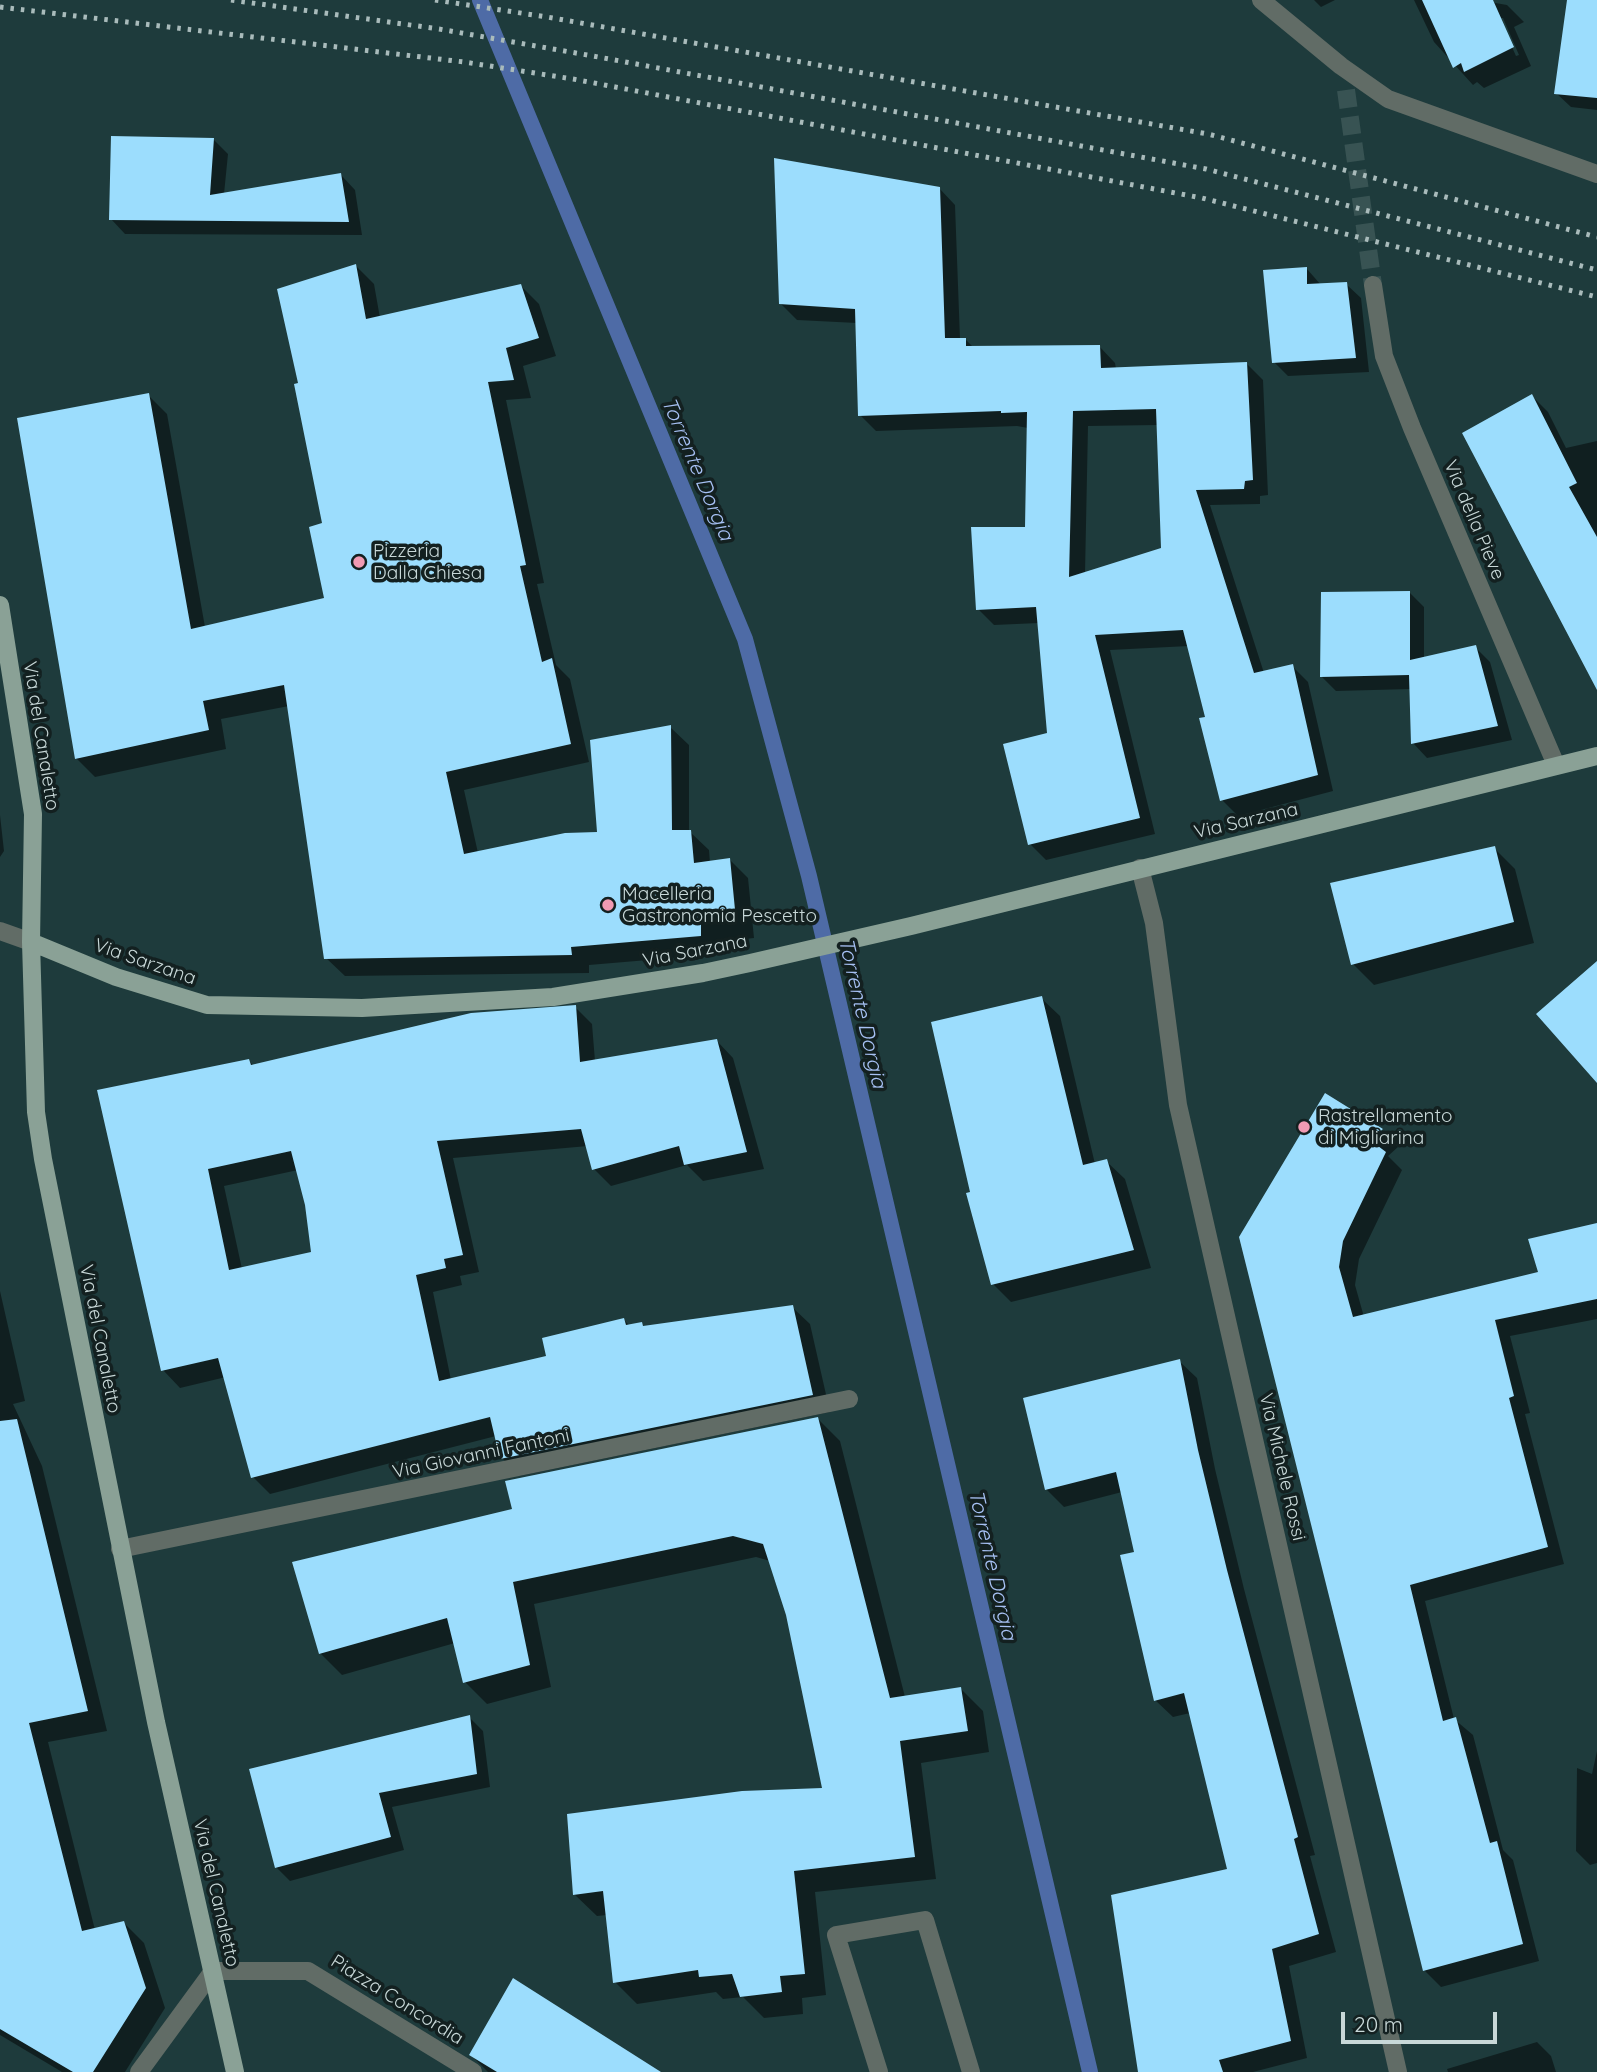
<!DOCTYPE html>
<style>
body{margin:0}
#map{position:relative;width:1597px;height:2072px;overflow:hidden;background:#1e3b3c;font-family:Quicksand,sans-serif}
canvas{display:block}
.scale{position:absolute;left:1341px;top:2012px;width:156px;height:32px;box-sizing:border-box;border:4px solid #c8d8d8;border-top:0;padding-left:9px;font-size:21px;line-height:24px;white-space:nowrap;color:#c8d8d8;-webkit-text-stroke:5px #132020;paint-order:stroke}
</style>
<div id="map">
<canvas width="1597" height="2072"></canvas>
<div class="scale">20 m</div>
</div>
<script>
const c = document.querySelector('canvas').getContext('2d');
c.lineJoin = 'round';
function fillPath(path, color) {
  c.fillStyle = color;
  c.fill(path, 'evenodd');
}
function poly(rows) {
  const path = new Path2D();
  for (const r of rows) {
    path.moveTo(r[0], r[1]);
    for (let i = 2; i < r.length; i += 2) path.lineTo(r[i], r[i + 1]);
  }
  return path;
}
function trace(path, color, width, dash) {
  c.strokeStyle = color;
  c.lineWidth = width;
  c.lineCap = dash ? 'butt' : 'round';
  c.setLineDash(dash || []);
  c.stroke(path);
}
function drawText(font, color, halo, rows, align = 'center') {
  c.font = font + ' Quicksand,sans-serif';
  c.lineWidth = 7;
  c.setLineDash([]);
  c.textBaseline = 'middle';
  c.strokeStyle = halo;
  c.fillStyle = color;
  for (const [text, x, y, turn = 0] of rows) {
    c.save();
    c.translate(x, y);
    c.rotate((+turn || 0) * Math.PI / 180);
    c.textAlign = isNaN(turn) ? turn : align;
    if (halo) c.strokeText(text, 0, 0);
    c.fillText(text, 0, 0);
    c.restore();
  }
}
fillPath(poly([
 [1314,0,1335,0,1321,7],
 [1414,0,1478,0,1507,5,1524,22,1514,27,1531,66,1484,88,1477,82,1473,85,1434,42],
 [1499,18,1503,18,1519,55,1516,56],
 [1597,15,1597,110,1571,107,1556,93],
 [213,139,228,154,224,194,341,175,355,190,362,235,125,234,111,219],
 [939,188,955,205,960,339,965,339,973,347,1099,346,1115,363,1116,369,1247,364,1263,380,1268,495,1260,496,1260,504,1210,505,1264,673,1292,666,1308,682,1333,791,1238,816,1222,800,1207,718,1189,646,1110,650,1155,834,1046,860,1030,844,1048,735,1039,623,994,625,978,609,1026,528,1028,428,1017,426,876,431,860,415,857,323,797,320,781,304],
 [1159,425,1163,550,1085,574,1088,426],
 [356,266,374,284,380,318,521,286,539,304,556,356,523,366,531,398,506,400,544,583,537,584,556,665,570,679,589,762,464,790,478,853,599,834,670,727,689,745,689,831,709,850,710,863,730,860,748,878,754,938,719,942,719,954,589,965,589,973,345,976,326,958,289,706,221,719,226,749,95,777,76,758,148,395,167,414,205,627,326,599,324,525,301,384],
 [1307,269,1321,285,1346,284,1361,298,1369,372,1288,376,1274,362],
 [1532,396,1548,412,1566,448,1597,441,1597,686],
 [1410,593,1424,607,1424,658,1475,647,1490,662,1512,740,1427,758,1413,743,1411,689,1336,691,1322,677],
 [0,815,4,851,0,857],
 [1494,848,1515,869,1534,943,1374,985,1353,964],
 [1041,998,1060,1016,1095,1164,1106,1161,1125,1179,1151,1268,1011,1302,993,1284,972,1193],
 [575,1007,592,1024,595,1061,716,1040,733,1058,764,1169,703,1181,687,1165,611,1186,594,1169,588,1146,453,1158,479,1272,460,1276,462,1285,433,1292,451,1380,549,1357,624,1320,630,1326,641,1324,646,1328,792,1307,810,1324,830,1412,519,1476,502,1458,496,1436,270,1494,253,1477,226,1377,180,1388,163,1370,99,1092,249,1061,254,1066],
 [298,1170,307,1204,313,1253,242,1269,224,1186],
 [1325,1095,1382,1131,1398,1147,1388,1156,1402,1170,1359,1259,1355,1285,1364,1317,1540,1273,1597,1225,1597,1319,1510,1336,1530,1413,1525,1414,1564,1564,1425,1601,1454,1719,1473,1735,1503,1850,1513,1860,1539,1961,1441,1987,1424,1970,1241,1237],
 [0,1291,25,1401,13,1404,42,1466,107,1731,48,1742,95,1930,124,1923,144,1943,165,2008,125,2072,62,2072,0,2035],
 [1179,1361,1197,1378,1215,1469,1244,1589,1315,1855,1310,1856,1336,1952,1289,1966,1307,2058,1253,2072,1140,2072,1229,1870,1190,1713,1173,1717,1155,1700,1136,1553,1122,1492,1064,1507,1047,1490,1025,1399],
 [818,1419,840,1441,905,1697,961,1689,983,1711,989,1752,921,1763,936,1879,815,1892,826,1995,802,1998,803,2014,764,2018,743,1997,723,1999,716,1992,637,2004,615,1982,607,1915,597,1916,574,1894,824,1790,787,1615,770,1561,756,1557,534,1604,551,1687,487,1704,465,1682,455,1643,342,1675,320,1653,514,1510],
 [469,1717,483,1731,490,1787,392,1807,404,1850,290,1881,276,1867],
 [1597,1751,1597,1863,1590,1865,1576,1851,1577,1768,1592,1774],
 [1537,2042,1551,2056,1556,2072,1448,2072,1447,2069],
 [471,2055,658,2072,488,2072]
]), '#0007');
trace(poly([
 [480,0,745,639,809,876,1090,2072]
]), '#4e6ba6', 16);
fillPath(poly([
 [1422,0,1493,0,1514,47,1464,72,1461,63,1453,68],
 [1567,0,1597,0,1597,98,1554,94],
 [111,136,214,138,210,195,341,173,349,222,109,220],
 [774,158,940,187,945,338,966,338,966,346,1100,345,1101,368,1247,362,1253,480,1245,481,1244,489,1196,490,1254,673,1293,664,1318,775,1220,801,1199,718,1205,717,1183,630,1095,635,1140,818,1028,845,1003,744,1047,733,1036,607,976,610,971,527,1025,527,1027,412,1001,413,1001,411,858,416,855,309,779,304],
 [1156,409,1161,548,1069,577,1073,411],
 [356,264,366,319,521,284,539,338,506,348,514,380,488,382,526,565,520,566,542,662,552,658,571,744,446,772,464,854,565,833,597,832,590,740,671,725,672,830,691,830,694,863,730,858,736,920,701,924,701,936,571,947,572,955,324,959,284,685,203,701,209,730,75,759,17,418,149,393,191,629,324,598,309,527,322,523,294,384,298,383,277,289],
 [1307,267,1307,284,1347,282,1356,358,1272,363,1263,270],
 [1532,394,1577,483,1569,487,1597,537,1597,690,1462,433],
 [1410,591,1410,660,1476,645,1498,726,1411,744,1409,675,1320,677,1321,592],
 [1495,846,1514,922,1351,965,1330,883],
 [1597,961,1597,1083,1536,1014],
 [1042,996,1083,1165,1107,1159,1134,1250,991,1285,966,1193,970,1192,931,1022],
 [576,1005,580,1062,717,1039,747,1152,684,1165,679,1146,592,1170,581,1129,437,1141,463,1255,444,1259,446,1268,416,1275,439,1381,546,1356,542,1338,624,1318,626,1325,642,1322,643,1326,793,1305,813,1395,500,1459,490,1417,251,1478,218,1358,161,1371,97,1090,249,1059,251,1065,471,1013],
 [291,1151,305,1205,311,1252,229,1270,208,1169],
 [1325,1093,1383,1129,1370,1140,1386,1152,1343,1241,1339,1267,1353,1317,1538,1272,1528,1239,1597,1223,1597,1299,1495,1320,1514,1396,1509,1398,1548,1547,1410,1585,1443,1721,1456,1717,1490,1843,1497,1841,1523,1944,1423,1971,1239,1237],
 [1180,1359,1198,1450,1227,1570,1298,1837,1294,1839,1319,1934,1272,1949,1291,2041,1219,2060,1223,2072,1138,2072,1111,1895,1227,1869,1184,1693,1154,1701,1120,1555,1134,1552,1116,1472,1045,1490,1023,1398],
 [818,1417,890,1698,961,1687,968,1731,900,1741,915,1857,794,1871,805,1974,780,1976,782,1992,740,1997,732,1974,699,1977,698,1970,613,1983,603,1891,573,1895,567,1814,742,1791,822,1788,786,1615,763,1544,733,1536,513,1582,530,1665,463,1683,447,1618,319,1654,292,1562,512,1509,505,1481],
 [17,1419,88,1711,29,1723,82,1931,124,1921,146,1988,93,2072,73,2072,0,2029,0,1421],
 [470,1715,477,1774,379,1793,391,1837,275,1868,249,1769],
 [513,1978,661,2072,497,2072,469,2055]
]), '#9cddfd');
trace(poly([
 [1346,90,1373,285]
]), '#385353', 18, [18, 9]);
trace(poly([
 [1261,0,1341,66,1388,99,1597,174],
 [1373,285,1384,356,1412,428,1556,765],
 [1140,868,1154,923,1178,1105,1398,2072],
 [0,931,31,942],
 [120,1549,849,1399],
 [139,2072,213,1971,308,1971,473,2072],
 [879,2072,836,1935,925,1920,971,2072]
]), '#616c66', 18);
trace(poly([
 [0,605,33,814,31,942,36,1112,43,1159,156,1722,235,2072],
 [31,942,116,977,207,1005,362,1008,553,997,703,973,750,963,911,926,1597,756]
]), '#8aa196', 18);
trace(poly([
 [231,0,439,29,593,56,1206,169,1597,270],
 [435,0,547,17,1208,134,1597,237],
 [0,7,464,62,573,79,1202,198,1597,297]
]), '#a9bbbb', 5, [3.5, 7]);
for (const [x, y, r, color] of [
 [359,562,7,"#f19ab3"],
 [608,905,7,"#f19ab3"],
 [1304,1127,7,"#f19ab3"]
]) {
  const dot = new Path2D();
  dot.arc(x, y, r, 0, 2 * Math.PI);
  c.fillStyle = color;
  c.fill(dot);
  trace(dot, '#132020', 2.5);
}
drawText('19px', '#c8d8d8', '#132020', [
 ["Via della Pieve",1474,520,67],
 ["Via del Canaletto",41,736,81],
 ["Via Sarzana",1246,821,-13],
 ["Via Sarzana",695,951,-11],
 ["Via Sarzana",145,962,19],
 ["Via del Canaletto",100,1339,79],
 ["Via Giovanni Fantoni",481,1454,-12],
 ["Via Michele Rossi",1282,1467,77],
 ["Via del Canaletto",216,1893,77],
 ["Piazza Concordia",397,2000,32]
]);
drawText('19px', '#c8d8d8', '#132020', [
 ["Pizzeria",373,551],
 ["Dalla Chiesa",373,573],
 ["Macelleria",622,894],
 ["Gastronomia Pescetto",622,916],
 ["Rastrellamento",1318,1116],
 ["di Migliarina",1318,1138]
], 'left');
drawText('italic 21px', '#a7c1f4', '#132020', [
 ["Torrente Dorgia",697,469,67],
 ["Torrente Dorgia",862,1013,77],
 ["Torrente Dorgia",992,1565,77]
]);
</script>
